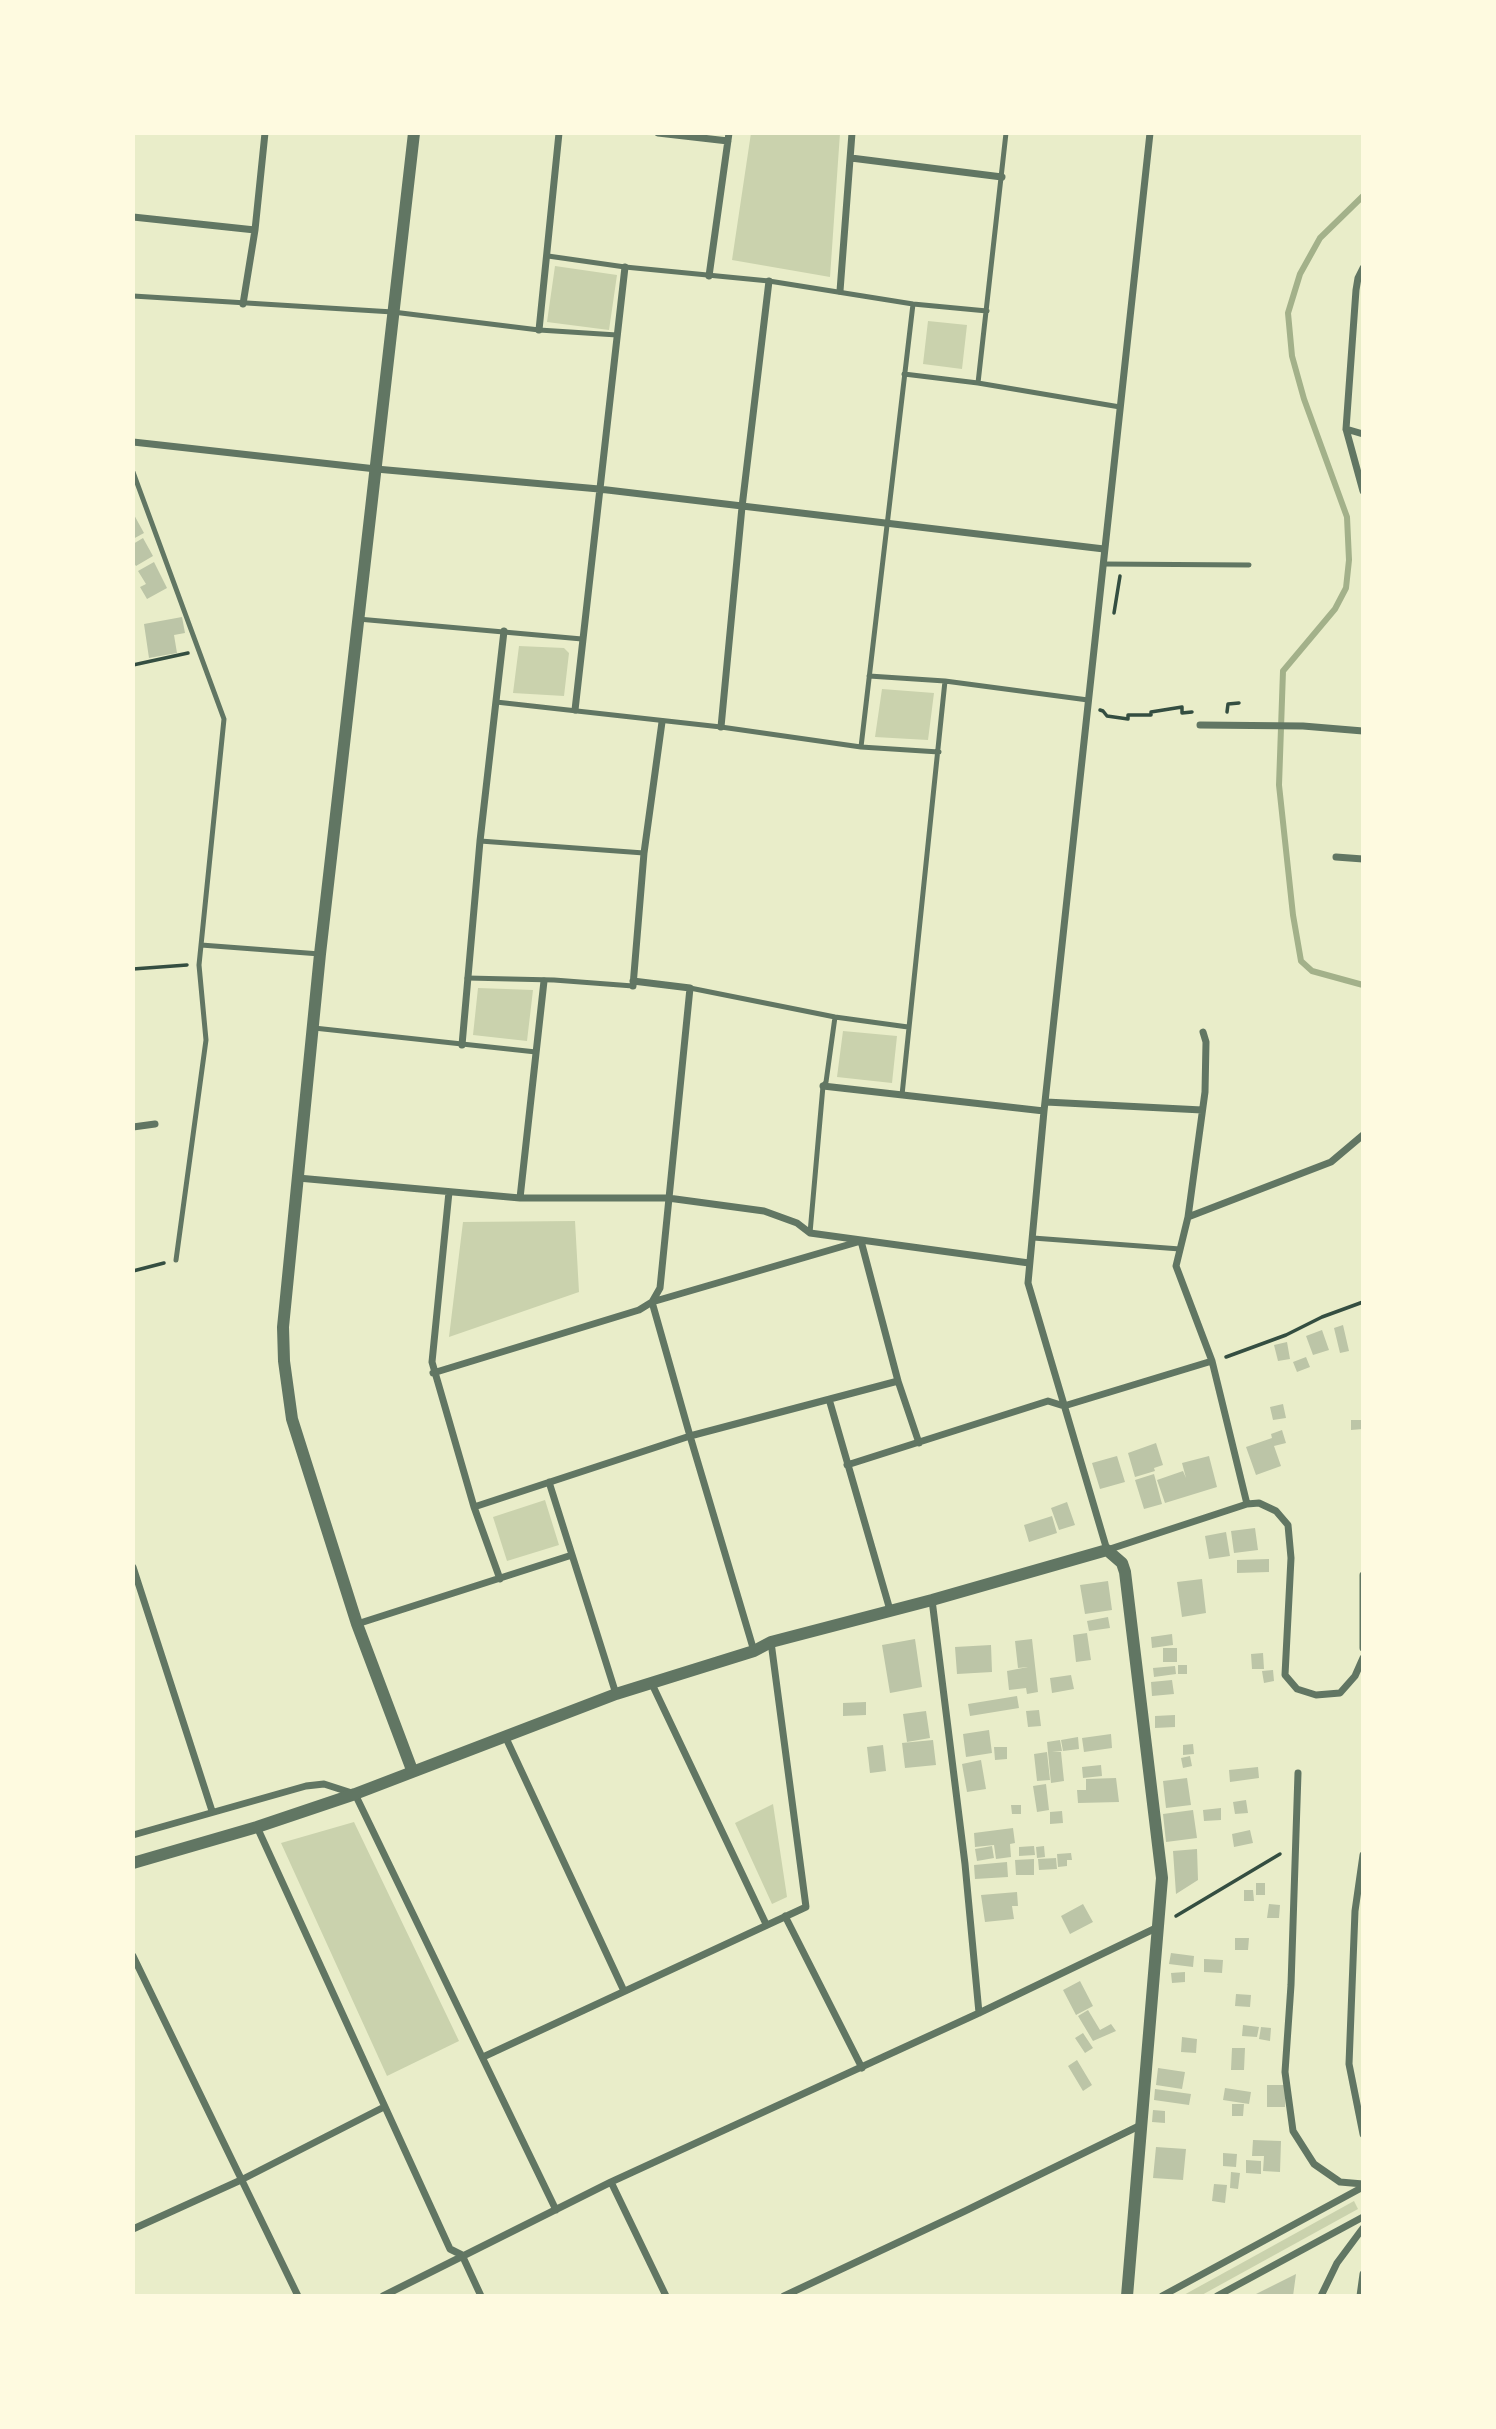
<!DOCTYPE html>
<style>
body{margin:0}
#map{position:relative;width:1496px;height:2429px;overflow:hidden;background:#e9edc9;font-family:Cabin,sans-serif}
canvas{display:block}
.frame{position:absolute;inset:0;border:135px solid #fefae0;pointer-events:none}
</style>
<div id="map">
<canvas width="1496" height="2429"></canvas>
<div class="frame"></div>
</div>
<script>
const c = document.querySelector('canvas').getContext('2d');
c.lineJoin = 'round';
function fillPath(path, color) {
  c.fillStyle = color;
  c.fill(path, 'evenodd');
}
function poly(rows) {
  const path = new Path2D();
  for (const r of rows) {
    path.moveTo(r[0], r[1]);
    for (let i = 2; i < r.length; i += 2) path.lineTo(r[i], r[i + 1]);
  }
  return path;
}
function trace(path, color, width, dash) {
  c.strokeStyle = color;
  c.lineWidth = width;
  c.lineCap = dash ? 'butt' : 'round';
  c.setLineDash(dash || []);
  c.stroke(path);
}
fillPath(poly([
 [751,133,840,133,830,277,732,260],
 [555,266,617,275,609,330,547,322],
 [928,321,967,325,962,369,923,364],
 [519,646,564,648,569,653,564,696,513,693],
 [882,689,934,693,928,740,875,737],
 [478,988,533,990,527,1041,473,1035],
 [843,1031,897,1036,892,1083,837,1077],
 [575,1221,579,1292,449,1337,463,1222],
 [545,1500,559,1545,507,1561,493,1517],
 [773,1804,787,1897,772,1904,735,1823],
 [354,1822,459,2041,387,2076,281,1843],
 [1354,2201,1358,2209,1200,2296,1182,2296]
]), '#cad2ad');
trace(poly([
 [1363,196,1320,238,1300,274,1288,313,1292,356,1304,399,1347,517,1349,560,1346,588,1335,609,1283,671,1279,785,1293,915,1301,961,1312,971,1363,985]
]), '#a3b18a', 6);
fillPath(poly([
 [133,513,144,533,133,539],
 [143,538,153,556,136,566,133,562,133,544],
 [154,562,167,588,147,599,140,587,146,584,138,571],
 [182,617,185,633,174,635,177,653,149,658,144,624],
 [1343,1325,1349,1351,1340,1353,1334,1328],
 [1322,1330,1329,1350,1313,1355,1306,1336],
 [1287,1342,1290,1359,1278,1361,1274,1345],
 [1306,1357,1310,1367,1297,1372,1293,1362],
 [1283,1404,1286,1418,1273,1420,1270,1407],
 [1351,1420,1363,1420,1363,1429,1351,1430],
 [1282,1430,1286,1443,1274,1446,1281,1466,1256,1475,1246,1447,1272,1438,1271,1434],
 [1156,1443,1163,1465,1154,1468,1155,1471,1135,1477,1128,1453],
 [1117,1456,1125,1482,1100,1489,1092,1463],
 [1209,1456,1217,1487,1165,1503,1157,1480,1183,1471,1186,1478,1182,1463],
 [1154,1474,1162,1504,1144,1509,1135,1480],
 [1067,1502,1075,1525,1059,1530,1051,1508],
 [1052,1516,1057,1533,1029,1542,1024,1525],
 [1255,1528,1258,1550,1234,1553,1231,1531],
 [1226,1532,1230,1556,1209,1559,1205,1536],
 [1269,1559,1269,1572,1237,1573,1237,1560],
 [1202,1579,1206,1613,1182,1617,1177,1582],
 [1108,1581,1112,1610,1085,1614,1080,1585],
 [1108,1617,1110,1628,1089,1631,1087,1621],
 [1087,1633,1091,1660,1076,1662,1073,1635],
 [1172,1634,1173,1645,1152,1648,1151,1637],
 [915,1639,922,1687,890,1693,882,1645],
 [1032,1639,1038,1692,1027,1694,1026,1688,1009,1690,1007,1671,1028,1667,1018,1668,1015,1641],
 [991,1645,992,1672,957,1674,955,1647],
 [1163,1648,1177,1648,1177,1662,1163,1662],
 [1263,1653,1264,1669,1252,1669,1251,1654],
 [1178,1665,1187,1665,1187,1674,1178,1674],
 [1175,1666,1176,1674,1154,1677,1153,1668],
 [1273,1670,1274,1681,1264,1683,1262,1671],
 [1071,1675,1074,1689,1052,1693,1050,1678],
 [1172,1680,1174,1694,1152,1696,1151,1682],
 [1017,1696,1019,1708,970,1716,968,1704],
 [866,1702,866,1715,843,1716,843,1703],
 [1039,1710,1041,1726,1028,1727,1026,1711],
 [926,1711,930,1738,907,1742,903,1714],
 [1175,1715,1175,1727,1155,1728,1155,1716],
 [989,1730,992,1753,966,1757,963,1734],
 [1111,1734,1112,1748,1084,1752,1082,1738],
 [1078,1737,1079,1749,1063,1751,1061,1740],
 [933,1740,936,1765,905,1768,902,1743],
 [1060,1740,1062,1751,1052,1752,1061,1752,1064,1781,1051,1783,1047,1742],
 [1193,1744,1194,1754,1183,1755,1183,1745],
 [883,1745,886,1771,870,1773,867,1747],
 [994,1747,1007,1747,1007,1759,995,1760],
 [1047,1752,1050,1780,1037,1781,1034,1754],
 [1190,1756,1192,1766,1183,1768,1181,1758],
 [981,1760,986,1789,967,1792,962,1764],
 [1101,1765,1102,1776,1083,1778,1082,1767],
 [1258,1767,1259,1778,1230,1782,1229,1770],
 [1116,1778,1119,1802,1078,1803,1077,1790,1086,1790,1086,1779],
 [1187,1778,1191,1805,1166,1808,1163,1781],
 [1046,1784,1049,1810,1037,1812,1033,1786],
 [1246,1800,1248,1813,1235,1814,1233,1802],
 [1011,1805,1021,1805,1021,1814,1012,1814],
 [1221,1808,1221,1820,1204,1821,1203,1810],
 [1193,1810,1197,1838,1166,1842,1163,1814],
 [1062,1811,1063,1823,1050,1824,1050,1812],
 [1013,1828,1015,1843,1010,1844,1011,1857,996,1859,994,1845,975,1847,974,1833],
 [1250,1830,1253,1843,1234,1847,1232,1834],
 [992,1846,994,1858,977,1861,975,1849],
 [1034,1846,1035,1855,1019,1856,1019,1847],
 [1044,1846,1045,1857,1037,1858,1036,1847],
 [1197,1849,1198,1880,1176,1894,1173,1851],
 [1071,1853,1072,1860,1067,1860,1067,1866,1058,1867,1057,1854],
 [1056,1858,1057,1869,1039,1870,1038,1859],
 [1034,1859,1034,1875,1016,1875,1015,1860],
 [1007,1862,1008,1877,975,1879,974,1865],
 [1256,1883,1265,1883,1265,1895,1256,1895],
 [1244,1890,1253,1890,1254,1901,1244,1901],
 [1017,1892,1018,1906,1012,1906,1014,1919,985,1922,981,1895],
 [1083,1904,1093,1922,1070,1934,1061,1916],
 [1269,1904,1280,1905,1279,1918,1267,1918],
 [1235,1938,1249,1938,1248,1950,1235,1950],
 [1171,1953,1194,1956,1193,1967,1169,1964],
 [1204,1959,1223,1960,1222,1973,1204,1972],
 [1185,1972,1185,1982,1172,1983,1171,1973],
 [1080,1981,1093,2006,1076,2015,1063,1990],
 [1236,1994,1251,1995,1250,2007,1235,2006],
 [1088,2010,1100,2030,1111,2024,1116,2031,1093,2041,1078,2016],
 [1243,2025,1259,2027,1257,2037,1242,2036],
 [1261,2027,1271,2028,1270,2041,1259,2039],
 [1083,2033,1093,2048,1085,2053,1075,2038],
 [1182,2037,1197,2039,1196,2053,1181,2052],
 [1232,2048,1245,2048,1244,2070,1231,2070],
 [1077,2060,1092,2085,1083,2091,1068,2066],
 [1158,2068,1185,2072,1182,2089,1156,2085],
 [1267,2085,1286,2085,1285,2107,1267,2107],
 [1225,2088,1251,2092,1249,2104,1223,2100],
 [1155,2089,1191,2094,1189,2105,1154,2100],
 [1232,2104,1244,2104,1243,2116,1232,2116],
 [1153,2110,1165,2111,1165,2123,1152,2122],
 [1253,2140,1281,2141,1280,2172,1263,2171,1264,2156,1252,2156],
 [1156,2147,1186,2149,1183,2180,1153,2178],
 [1223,2153,1237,2154,1236,2167,1223,2166],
 [1246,2160,1261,2161,1261,2174,1246,2173],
 [1231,2172,1240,2173,1238,2189,1230,2188],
 [1214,2184,1227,2185,1225,2203,1212,2201],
 [1296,2274,1293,2296,1252,2296]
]), '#bcc5a7');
trace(poly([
 [1114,613,1120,576],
 [133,665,188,653],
 [1100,710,1103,711,1107,716,1128,719,1128,715,1151,715,1151,712,1182,707,1182,713,1192,712],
 [1227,712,1228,704,1239,703],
 [133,969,187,965],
 [133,1271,164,1263],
 [1226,1357,1286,1335,1322,1317,1363,1302],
 [1176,1916,1280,1854]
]), '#344e41', 3.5);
trace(poly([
 [548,256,625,267,769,281,913,304,987,311],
 [133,296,393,312,539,330,617,335],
 [904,374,978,383,1120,407],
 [978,383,1006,133],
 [133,472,224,719,199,965,206,1040,176,1260],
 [1103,564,1249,565],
 [358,619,582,639],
 [869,676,945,681,1088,700],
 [496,702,721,727,861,747,939,752],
 [861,747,913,304],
 [480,841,644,853],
 [201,945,320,954],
 [467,978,554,980,633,986],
 [690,988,835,1017,908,1027],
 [314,1028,536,1052],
 [902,1095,945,681],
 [810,1233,823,1086,826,1082,835,1017],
 [1033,1238,1180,1249]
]), '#617663', 5);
trace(poly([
 [658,133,728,141],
 [1150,133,1044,1111,1028,1283,1107,1550,1247,1504,1259,1503,1276,1511,1288,1525,1291,1558,1285,1675,1297,1689,1316,1695,1340,1693,1355,1676,1363,1658],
 [851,158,1002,177],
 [133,217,255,230],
 [1363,268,1358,278,1356,290,1346,429,1363,491],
 [709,276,729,133],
 [840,291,852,133],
 [243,304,255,230,265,133],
 [539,330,559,133],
 [1346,429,1363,434],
 [133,442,376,469,599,489,1104,549],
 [575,710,625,267],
 [1200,725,1303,726,1363,731],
 [721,727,742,507,769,281],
 [1336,857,1363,859],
 [633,981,690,988,660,1288,652,1302,690,1436,754,1651],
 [633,986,644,853,662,722],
 [462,1045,480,841,504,631],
 [823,1086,1044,1111],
 [1046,1102,1202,1110],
 [133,1127,155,1124],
 [298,1178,520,1198,668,1198,764,1211,797,1223,810,1233,1029,1263],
 [449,1192,432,1362,474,1507,500,1579],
 [520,1198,544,981],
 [1188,1217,1205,1092,1206,1042,1203,1032],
 [433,1373,639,1310,652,1302,861,1241,898,1381,919,1443],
 [829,1399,890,1610],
 [847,1465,1048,1401,1064,1406,1212,1361],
 [549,1482,616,1694],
 [1247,1504,1212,1361,1176,1266,1188,1217,1331,1162,1363,1135],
 [474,1507,690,1436,898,1381],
 [133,1567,212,1811],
 [1363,1575,1363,1648],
 [932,1600,965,1864,979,2013],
 [357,1624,572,1555],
 [651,1682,766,1924],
 [505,1736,624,1991],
 [1298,1773,1291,1985,1285,2072,1293,2131,1314,2164,1340,2182,1363,2184],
 [257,1827,450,2249,462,2255,481,2296],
 [133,1835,306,1786,324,1784,355,1794,556,2210],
 [1363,1855,1355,1911,1349,2064,1363,2134],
 [785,1916,862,2068],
 [133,1956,298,2296],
 [483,2057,806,1907,771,1642],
 [611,2182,666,2296],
 [133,2229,241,2180,384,2107],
 [383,2296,611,2182,979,2013,1158,1927],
 [784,2296,965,2211,1141,2125],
 [1162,2296,1363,2187],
 [1217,2296,1363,2217],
 [1321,2296,1337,2263,1363,2228],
 [1360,2296,1363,2274]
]), '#617663', 7);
trace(poly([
 [412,1770,357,1624,292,1419,284,1361,283,1327,320,954,414,133],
 [133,1863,257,1827,355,1794,616,1694,754,1651,771,1642,932,1600,1107,1550,1122,1563,1125,1572,1162,1878,1127,2296]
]), '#617663', 12);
</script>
